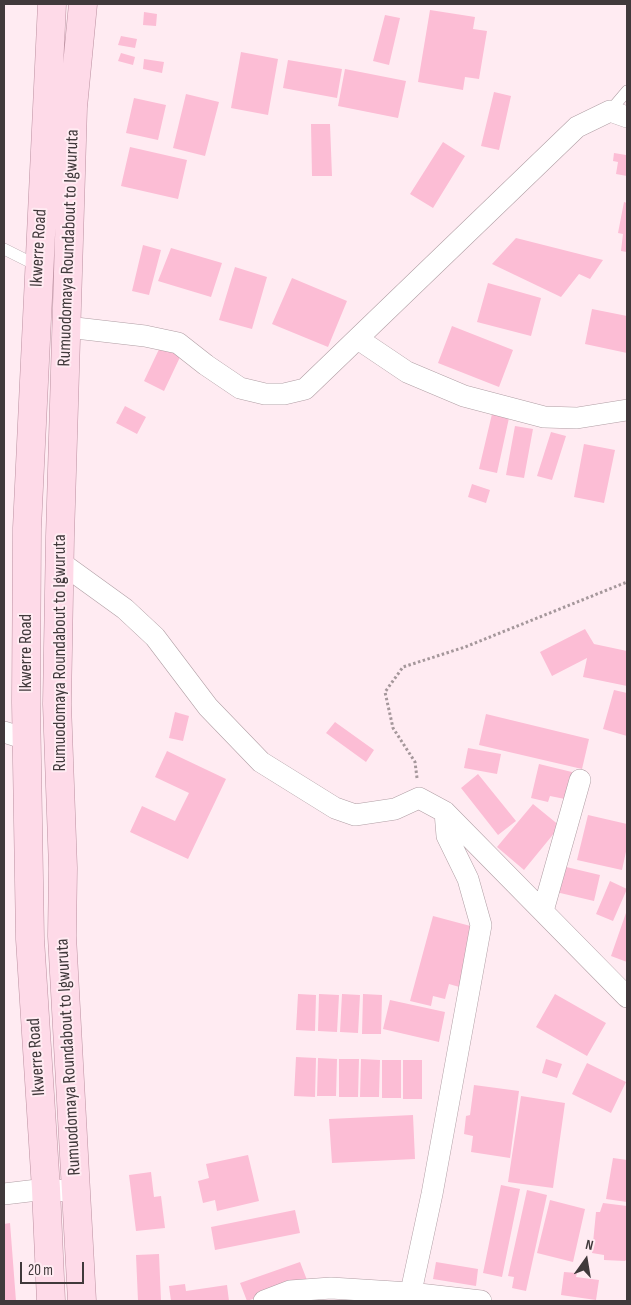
<!DOCTYPE html>
<style>
body{margin:0}
#map{position:relative;width:631px;height:1305px;overflow:hidden;background:#ffebf2;font-family:"Sofia Sans Condensed",sans-serif}
canvas{display:block}
.frame{position:absolute;inset:0;border:5px solid #40393b;pointer-events:none}
.north{position:absolute;left:561px;top:1235px;width:50px;height:50px;-webkit-text-stroke:4px #ffebf2;paint-order:stroke;rotate:13deg;font-size:14px;font-weight:700;line-height:20px;text-align:center;color:#40393b}
.north::after{content:'';display:block;margin:auto;width:18px;height:22px;background:#40393b;clip-path:polygon(50% 0,100% 100%,50% 72%,0 100%)}
.scale{position:absolute;left:20px;top:1262px;width:64px;height:22px;box-sizing:border-box;border:2px solid #40393b;border-top:0;padding-left:6px;font-size:15px;line-height:18px;white-space:nowrap;color:#40393b;-webkit-text-stroke:4px #ffebf2;paint-order:stroke}
</style>
<div id="map">
<canvas width="631" height="1305"></canvas>
<div class="frame"></div>
<div class="north">N</div>
<div class="scale">20 m</div>
</div>
<script>
const c = document.querySelector('canvas').getContext('2d');
c.lineJoin = 'round';
function fillPath(path, color) {
  c.fillStyle = color;
  c.fill(path, 'evenodd');
}
function poly(rows) {
  const path = new Path2D();
  for (const r of rows) {
    path.moveTo(r[0], r[1]);
    for (let i = 2; i < r.length; i += 2) path.lineTo(r[i], r[i + 1]);
  }
  return path;
}
function trace(path, color, width, dash) {
  c.strokeStyle = color;
  c.lineWidth = width;
  c.lineCap = dash ? 'butt' : 'round';
  c.setLineDash(dash || []);
  c.stroke(path);
}
function drawText(font, color, halo, rows, align = 'center') {
  c.font = font + ' "Sofia Sans Condensed",sans-serif';
  c.lineWidth = 4;
  c.setLineDash([]);
  c.textBaseline = 'middle';
  c.strokeStyle = halo;
  c.fillStyle = color;
  for (const [text, x, y, turn = 0] of rows) {
    c.save();
    c.translate(x, y);
    c.rotate((+turn || 0) * Math.PI / 180);
    c.textAlign = isNaN(turn) ? turn : align;
    if (halo) c.strokeText(text, 0, 0);
    c.fillText(text, 0, 0);
    c.restore();
  }
}
fillPath(poly([
 [430,10,475,17,473,29,487,31,479,79,465,77,463,90,418,82],
 [144,12,157,14,156,26,143,25],
 [385,15,400,18,389,65,373,61],
 [121,36,137,39,135,48,118,45],
 [241,52,278,59,268,115,231,108],
 [121,53,135,57,133,65,118,61],
 [144,59,164,62,162,73,143,69],
 [288,60,342,69,337,98,283,88],
 [345,69,406,81,398,118,338,106],
 [494,92,511,96,499,150,481,146],
 [186,94,219,102,205,156,173,148],
 [134,98,166,105,158,140,126,133],
 [311,124,330,124,332,176,312,176],
 [443,142,465,156,433,208,410,194],
 [130,147,187,160,178,199,121,186],
 [626,152,627,176,616,174,618,162,613,161,614,153,626,155],
 [624,202,627,203,627,252,621,251,623,234,618,233],
 [516,238,603,260,590,279,579,274,561,297,492,264],
 [143,245,161,250,149,295,132,291],
 [171,248,222,263,211,297,158,281],
 [235,267,267,277,252,329,219,320],
 [292,278,347,301,328,347,272,324],
 [488,283,541,298,531,336,477,322],
 [592,309,627,316,627,353,585,344],
 [452,326,513,350,499,387,438,363],
 [161,345,181,355,164,391,144,381],
 [125,406,146,417,137,434,116,423],
 [492,414,509,418,497,473,479,469],
 [515,426,533,429,524,478,506,475],
 [551,432,566,436,552,480,537,476],
 [584,444,615,450,604,503,574,497],
 [472,484,490,490,486,503,468,497],
 [585,629,594,644,627,651,627,686,583,677,587,658,552,676,540,652],
 [614,690,627,693,627,736,603,729],
 [175,712,189,716,183,741,169,738],
 [486,714,589,739,582,769,479,745],
 [335,722,374,750,366,762,326,733],
 [468,748,501,754,497,774,464,768],
 [167,751,226,779,188,859,130,832,142,806,175,821,189,793,155,777],
 [539,764,576,773,570,800,550,796,548,802,531,798],
 [478,774,516,821,498,835,461,788],
 [533,804,560,826,524,870,497,847],
 [588,815,627,824,627,847,622,870,577,860],
 [562,866,600,875,594,901,556,892],
 [610,881,627,889,613,921,596,914],
 [627,910,627,962,611,956],
 [433,916,478,928,463,988,449,984,445,999,433,996,431,1006,410,1001],
 [298,994,316,995,315,1031,296,1030],
 [319,994,339,995,337,1032,318,1031],
 [342,994,360,995,358,1033,340,1032],
 [363,994,382,995,381,1034,362,1034],
 [555,994,606,1023,587,1056,536,1027],
 [390,1000,445,1012,439,1042,383,1029],
 [296,1057,316,1058,315,1097,294,1096],
 [318,1058,337,1059,336,1096,317,1096],
 [339,1059,359,1059,358,1097,339,1097],
 [361,1059,380,1060,379,1097,360,1097],
 [546,1059,562,1064,557,1078,542,1073],
 [382,1060,401,1060,401,1098,382,1098],
 [403,1060,422,1060,422,1099,403,1099],
 [587,1063,626,1082,611,1113,572,1094],
 [474,1085,519,1091,510,1158,471,1152,473,1136,464,1134,466,1116,470,1115],
 [521,1096,565,1103,553,1188,508,1182],
 [413,1115,415,1159,332,1163,329,1119],
 [248,1155,259,1201,217,1211,215,1200,203,1203,198,1181,209,1178,206,1164],
 [613,1158,627,1160,627,1202,606,1199],
 [151,1172,154,1197,161,1196,165,1228,136,1231,129,1175],
 [501,1185,520,1189,502,1277,483,1273],
 [527,1190,547,1195,526,1291,512,1288,514,1277,508,1276],
 [550,1200,585,1209,573,1262,537,1253],
 [603,1203,627,1206,627,1259,625,1261,604,1260,604,1255,592,1253,596,1212,600,1212],
 [295,1210,300,1233,215,1250,211,1227],
 [10,1223,16,1301,4,1301,4,1224],
 [159,1254,161,1301,138,1301,136,1255],
 [300,1262,307,1280,247,1301,240,1283],
 [436,1262,478,1269,476,1286,433,1279],
 [564,1272,577,1273,576,1277,599,1280,596,1300,561,1295],
 [185,1284,186,1291,227,1285,229,1301,171,1301,169,1286]
]), '#fcbdd5');
const lane = poly([
 [610,111,627,91],
 [4,249,38,266]
]);
const street = poly([
 [67,327,145,336,178,343,206,365,240,388,265,394,284,394,305,389,577,127,610,111,627,117],
 [358,339,407,372,464,396,544,417,577,418,627,410],
 [60,562,125,609,155,637,208,707,261,762,335,808,355,815,395,809,419,798,445,812,627,997],
 [4,732,26,739],
 [543,911,580,780],
 [4,1194,46,1189,76,1192],
 [264,1301,290,1291,331,1288,410,1293,481,1301],
 [409,1301,432,1194,481,925,468,879,447,836,445,812]
]);
const primary = poly([
 [51,1301,46,1189,30,939,26,702,27,528,52,4],
 [82,1301,62,936,63,868,57,704,60,537,73,107,83,4]
]);
trace(lane, '#b09ea4', 12);
trace(street, '#b09ea4', 22);
trace(primary, '#bc91a1', 29);
trace(poly([
 [417,778,415,762,393,728,385,692,403,667,465,647,627,582]
]), '#a5979b', 3, [2.5, 2.5]);
trace(lane, '#fff', 11);
trace(street, '#fff', 21);
trace(primary, '#fedae8', 28);
drawText('18px', '#40393b', '#ffebf2', [
 ["Ikwerre Road",39,248,-87],
 ["Rumuodomaya Roundabout to Igwuruta",69,248,-88],
 ["Ikwerre Road",26,653,-90],
 ["Rumuodomaya Roundabout to Igwuruta",60,653,-90],
 ["Ikwerre Road",37,1057,-94],
 ["Rumuodomaya Roundabout to Igwuruta",69,1057,-93]
]);
</script>
